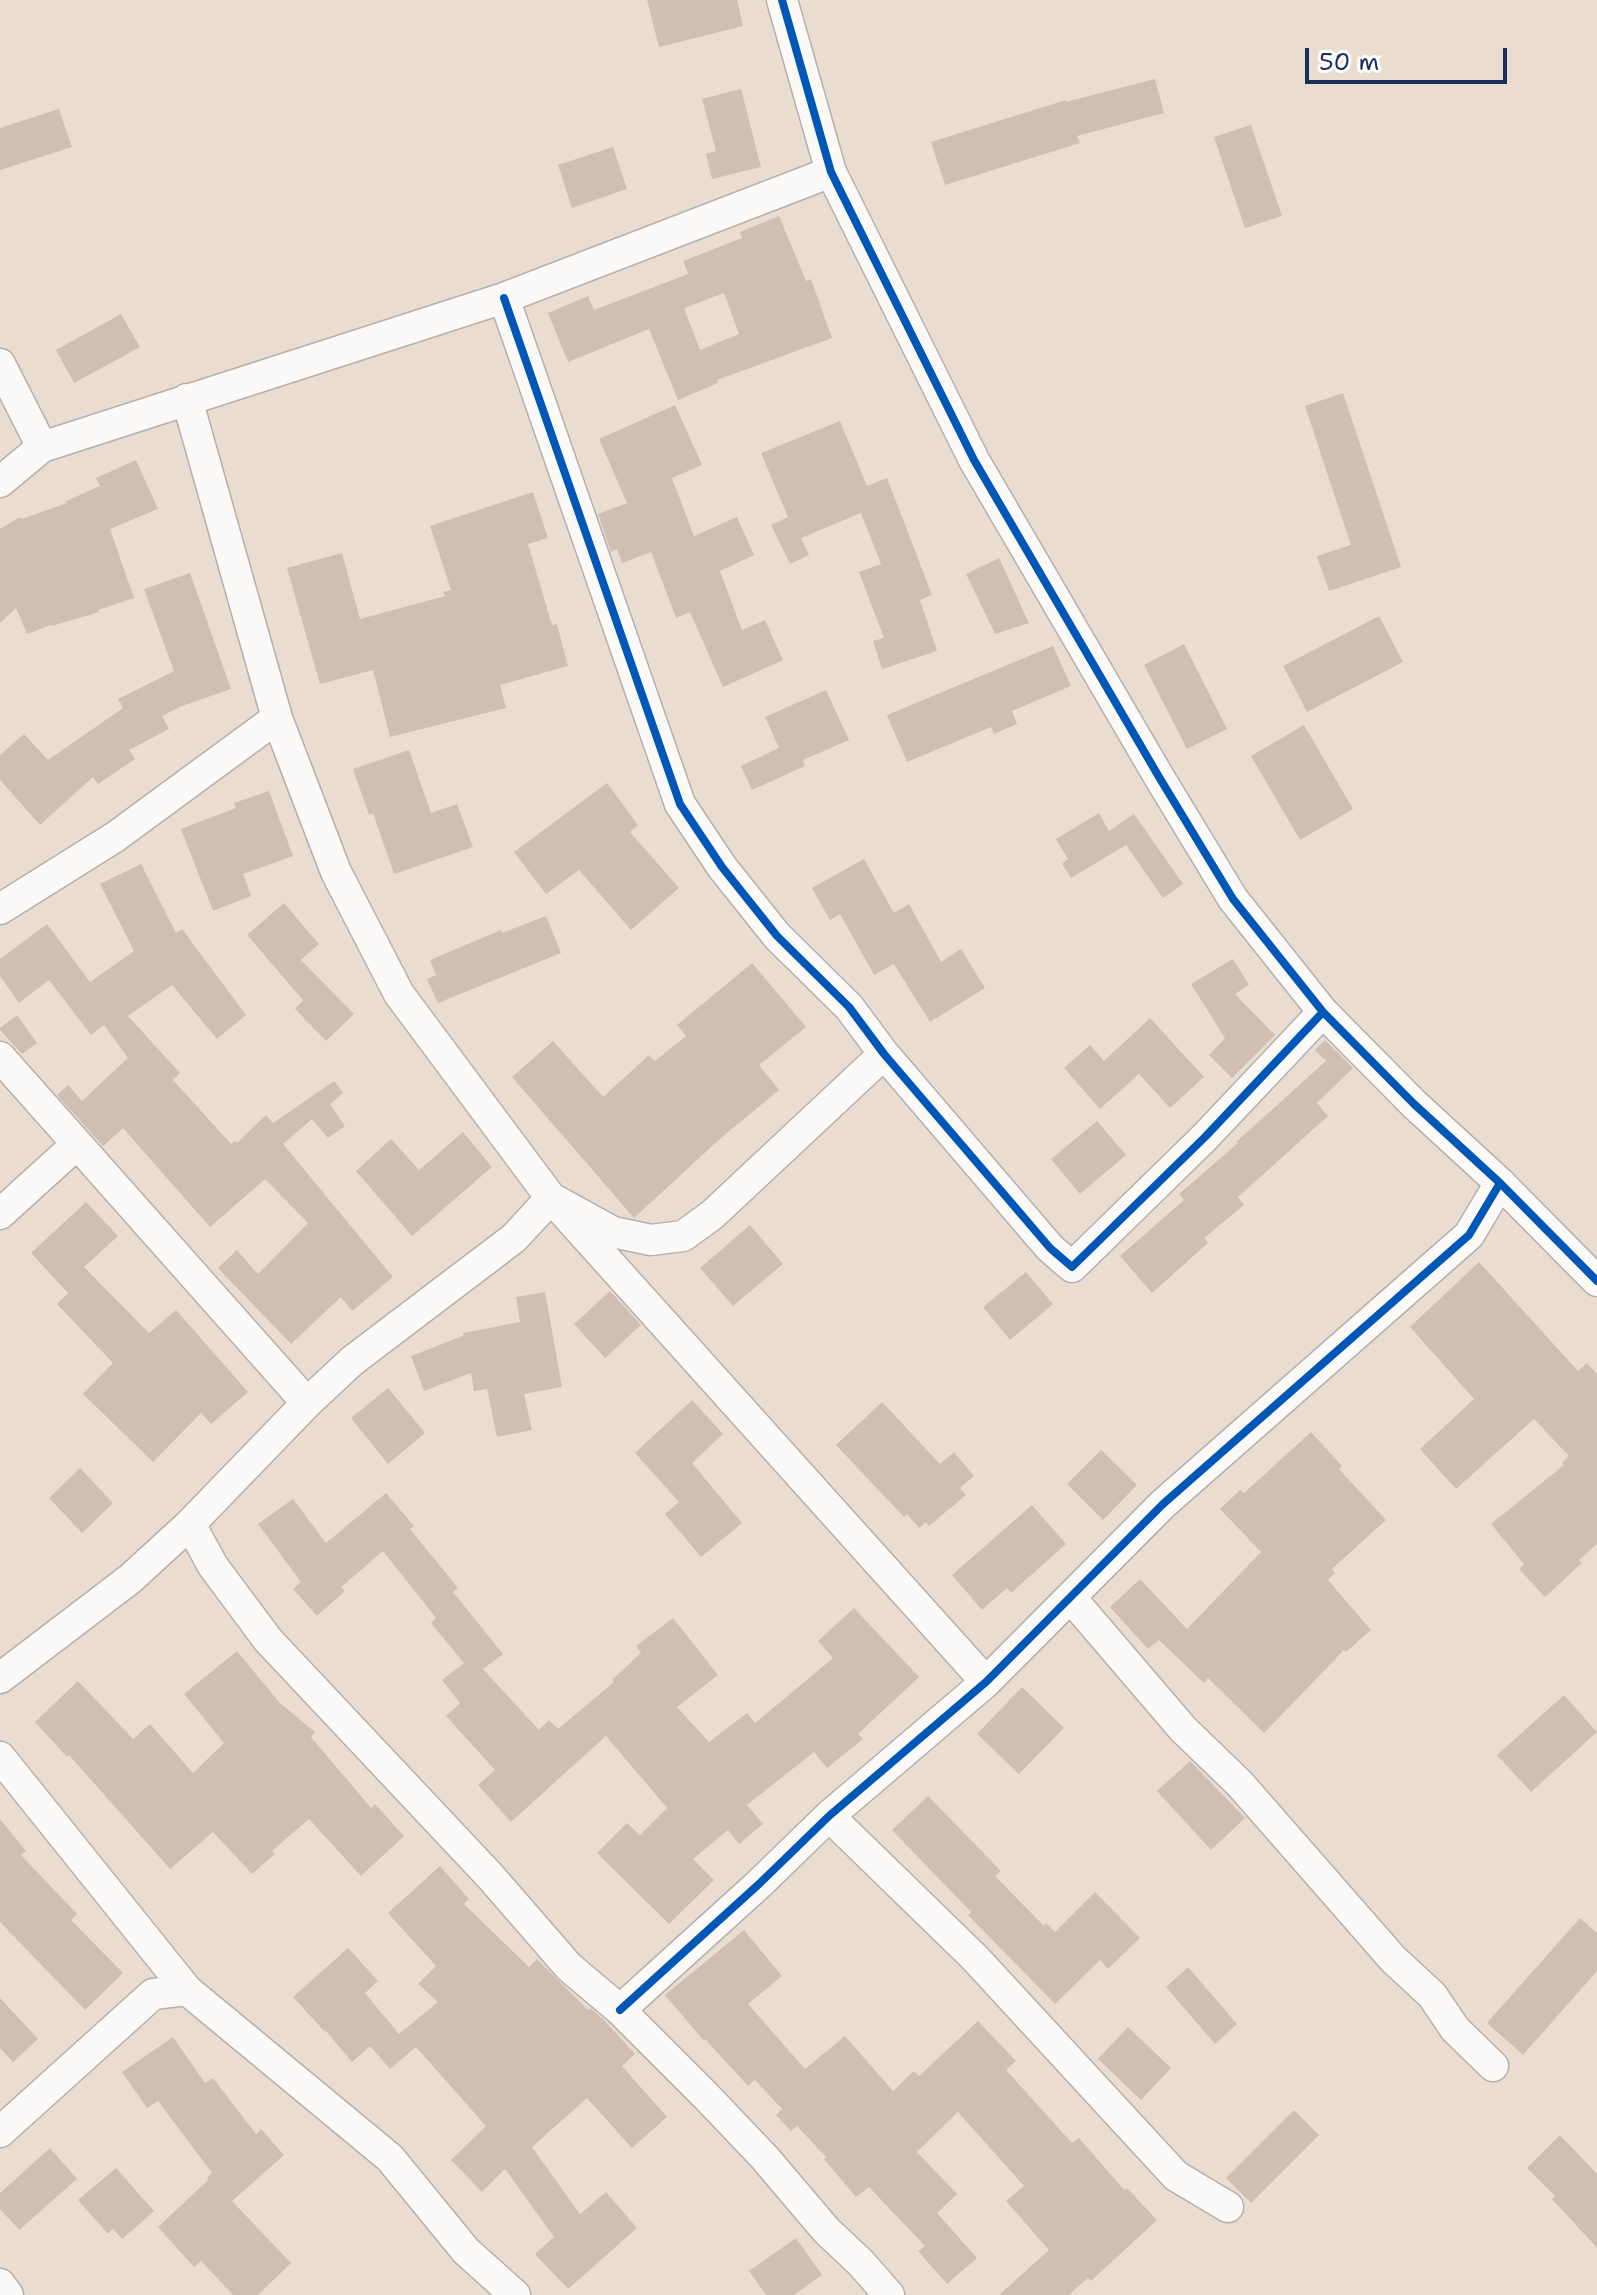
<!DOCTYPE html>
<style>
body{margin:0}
#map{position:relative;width:1597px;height:2295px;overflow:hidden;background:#eaddd0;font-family:"Shantell Sans",sans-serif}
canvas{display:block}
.scale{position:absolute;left:1305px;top:48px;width:202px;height:36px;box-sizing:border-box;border:4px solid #1b2f5e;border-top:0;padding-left:10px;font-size:24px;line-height:28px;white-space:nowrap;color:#1b2f5e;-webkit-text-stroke:6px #fff;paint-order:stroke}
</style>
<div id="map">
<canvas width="1597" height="2295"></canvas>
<div class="scale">50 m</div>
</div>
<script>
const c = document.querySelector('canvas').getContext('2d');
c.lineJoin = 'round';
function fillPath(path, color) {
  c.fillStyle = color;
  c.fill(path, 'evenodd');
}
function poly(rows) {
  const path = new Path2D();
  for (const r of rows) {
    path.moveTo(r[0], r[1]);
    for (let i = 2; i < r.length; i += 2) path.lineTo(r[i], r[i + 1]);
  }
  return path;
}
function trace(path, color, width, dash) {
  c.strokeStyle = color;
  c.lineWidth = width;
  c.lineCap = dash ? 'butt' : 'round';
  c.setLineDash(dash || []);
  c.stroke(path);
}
fillPath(poly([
 [647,0,737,0,743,26,659,47],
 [1155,79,1164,113,1077,136,1080,143,945,185,931,142,1066,100,1066,102],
 [741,89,761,167,712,179,706,154,716,151,702,99],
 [59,109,72,147,0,170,0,128],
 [1251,125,1282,216,1245,228,1214,137],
 [613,147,627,189,572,208,558,165],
 [779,216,806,281,811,279,832,338,717,380,718,383,678,400,649,329,568,362,548,313,588,296,594,310,688,274,683,261,742,238,740,232],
 [724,293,739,334,700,350,684,308],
 [121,314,140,347,74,383,56,350],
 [1343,393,1401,567,1329,591,1317,556,1351,545,1305,406],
 [675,405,702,465,672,478,694,536,737,517,754,555,720,571,742,630,765,620,783,660,723,687,690,612,676,618,651,552,622,563,617,549,611,552,598,514,627,503,599,439],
 [840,421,867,486,887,478,932,595,920,600,937,651,882,669,873,641,884,638,859,572,881,564,861,513,801,538,809,555,790,564,771,525,788,517,761,453],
 [136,460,158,509,110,529,134,598,98,610,99,612,52,626,51,625,27,634,16,608,0,623,0,529,20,517,22,519,67,503,66,501,100,486,96,478],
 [533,492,548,538,528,544,552,625,557,624,568,666,500,685,506,708,390,737,373,670,320,684,287,568,342,553,360,619,445,596,443,592,451,590,430,526],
 [999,558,1029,623,995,634,966,574],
 [190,573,231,689,182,706,162,716,169,729,129,750,135,759,98,784,93,777,40,825,0,780,0,755,24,734,48,760,123,708,118,699,174,671,144,589],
 [1379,616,1403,662,1307,712,1283,666],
 [1184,644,1227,729,1187,749,1144,665],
 [1053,646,1071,686,1012,711,1017,724,994,734,991,727,907,762,887,715],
 [826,690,849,740,803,760,805,766,752,790,741,766,779,748,765,717],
 [1304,725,1353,809,1300,840,1251,756],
 [409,750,431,813,457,804,473,847,394,874,373,813,369,815,353,769],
 [607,783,638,825,630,832,679,888,631,930,579,870,546,894,514,852],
 [269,791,293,856,243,874,251,896,213,911,181,829,236,808,234,803],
 [1099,813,1109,831,1134,814,1183,884,1163,898,1126,845,1071,878,1062,864,1068,859,1056,839],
 [864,859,894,913,909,904,941,962,961,949,985,988,930,1022,894,964,874,975,840,914,830,920,812,888],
 [141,864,176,933,182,929,246,1015,217,1039,172,985,128,1016,180,1073,173,1080,231,1144,235,1141,237,1143,266,1115,273,1123,334,1081,343,1093,330,1104,345,1126,328,1138,312,1119,283,1144,393,1277,352,1311,341,1297,291,1344,218,1268,237,1250,258,1274,308,1223,265,1179,210,1227,123,1128,103,1146,57,1095,68,1085,82,1101,128,1058,104,1025,91,1035,49,980,19,1003,0,976,0,959,47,924,90,982,134,951,100,884],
 [284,903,319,944,301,960,354,1014,326,1041,295,1009,303,1000,247,935],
 [546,916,561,953,438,1003,427,979,436,975,430,960,501,930,502,933],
 [1233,959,1249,985,1235,994,1275,1035,1232,1078,1209,1055,1225,1038,1191,984],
 [752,963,806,1027,759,1065,779,1090,722,1137,634,1218,512,1077,553,1041,603,1097,649,1055,655,1061,686,1036,677,1025],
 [17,1015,37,1043,22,1054,0,1030,0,1028],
 [1150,1018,1204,1077,1170,1108,1139,1074,1100,1109,1064,1068,1090,1045,1104,1061],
 [1325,1040,1353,1068,1317,1103,1328,1116,1238,1197,1244,1205,1204,1238,1208,1243,1152,1293,1120,1256,1184,1200,1179,1194,1238,1143,1236,1142,1326,1061,1315,1050],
 [1097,1121,1126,1155,1080,1194,1051,1159],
 [463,1132,492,1167,412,1236,356,1171,391,1139,419,1170],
 [86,1202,118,1236,84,1267,149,1333,176,1310,248,1392,211,1424,201,1413,153,1462,83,1394,113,1363,57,1304,68,1293,31,1253],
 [750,1225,783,1264,733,1306,700,1268],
 [1479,1262,1578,1371,1587,1363,1597,1374,1597,1544,1579,1560,1582,1563,1545,1597,1519,1569,1524,1564,1491,1524,1564,1465,1562,1463,1569,1456,1534,1419,1456,1489,1420,1449,1474,1399,1410,1327],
 [1026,1272,1053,1304,1010,1340,983,1307],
 [610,1291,641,1325,605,1358,574,1324],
 [545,1292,562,1387,524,1394,532,1430,497,1437,487,1389,474,1391,471,1373,424,1391,411,1356,463,1336,463,1333,520,1322,516,1297],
 [388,1388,425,1433,388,1464,351,1418],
 [692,1400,723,1434,692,1463,742,1523,701,1557,665,1514,679,1502,635,1453],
 [882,1402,940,1464,954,1452,974,1476,960,1488,966,1495,929,1526,926,1522,919,1528,907,1514,904,1517,836,1445],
 [1311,1432,1342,1466,1339,1469,1386,1520,1332,1569,1335,1573,1328,1580,1371,1630,1346,1652,1344,1650,1264,1733,1208,1678,1204,1683,1159,1640,1148,1649,1110,1607,1140,1579,1187,1629,1261,1552,1220,1509,1240,1490,1244,1493],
 [1101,1450,1137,1485,1103,1520,1067,1484],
 [80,1468,113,1503,82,1533,49,1498],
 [386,1493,414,1526,410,1529,458,1588,453,1592,503,1654,483,1669,539,1730,549,1720,558,1729,614,1682,612,1680,641,1653,636,1646,673,1618,718,1675,677,1707,709,1742,747,1713,755,1723,833,1658,818,1641,854,1608,919,1677,858,1734,863,1739,827,1768,814,1752,747,1805,763,1824,739,1844,728,1830,693,1859,714,1880,669,1924,597,1853,627,1823,640,1835,667,1808,606,1736,511,1822,478,1785,495,1770,446,1716,460,1703,442,1680,464,1663,431,1623,436,1618,383,1551,341,1587,345,1591,317,1616,293,1589,301,1582,258,1524,293,1499,326,1543],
 [1032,1505,1066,1544,1011,1593,1007,1588,982,1610,952,1575],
 [237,1651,279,1702,315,1732,311,1737,371,1808,375,1804,404,1836,361,1876,309,1819,272,1851,275,1854,252,1874,213,1832,170,1869,69,1755,67,1757,35,1722,78,1681,133,1739,150,1724,193,1773,224,1743,184,1694],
 [1022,1687,1064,1728,1019,1774,977,1734],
 [1564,1695,1597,1732,1531,1792,1497,1755],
 [1190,1761,1245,1818,1211,1850,1157,1791],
 [928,1796,1001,1871,995,1876,1044,1926,1046,1923,1055,1932,1095,1892,1140,1938,1108,1969,1100,1960,1055,2004,968,1915,971,1912,892,1830],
 [0,1819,26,1851,21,1855,77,1914,71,1920,123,1973,85,2010,0,1922],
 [440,1866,469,1899,464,1904,529,1967,537,1959,588,2010,590,2008,603,2019,635,2054,622,2066,667,2117,632,2148,587,2098,532,2147,580,2214,606,2192,637,2228,568,2289,535,2254,554,2237,505,2169,482,2192,451,2160,486,2126,416,2047,390,2069,370,2046,352,2062,325,2030,324,2031,293,1997,348,1948,378,1981,365,1993,399,2034,438,2002,418,1984,436,1966,388,1913],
 [1580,1918,1597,1933,1597,1971,1523,2055,1487,2023],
 [744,1930,782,1976,748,2004,805,2069,845,2036,893,2091,914,2071,919,2076,978,2021,1016,2061,1006,2070,1072,2143,1079,2138,1124,2190,1127,2188,1157,2220,1091,2281,1088,2278,1069,2295,999,2295,1049,2250,1006,2201,1024,2186,958,2112,917,2152,957,2194,937,2213,977,2258,947,2284,918,2251,925,2246,869,2187,856,2197,824,2159,826,2157,797,2126,791,2131,776,2115,782,2109,755,2080,748,2086,705,2039,704,2041,665,1995],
 [1188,1967,1237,2024,1215,2044,1166,1987],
 [0,1998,38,2039,13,2062,0,2048],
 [1128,2027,1171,2068,1141,2100,1098,2059],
 [173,2037,205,2083,213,2078,256,2134,261,2129,284,2155,232,2201,291,2263,258,2295,233,2295,201,2261,194,2267,158,2227,208,2180,207,2178,212,2173,158,2101,147,2108,122,2072],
 [1294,2110,1319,2135,1251,2203,1226,2178],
 [1560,2135,1597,2174,1597,2248,1552,2199,1555,2196,1527,2168],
 [50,2148,77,2179,19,2230,0,2209,0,2193],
 [116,2168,154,2211,122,2239,113,2229,108,2234,78,2200],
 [796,2238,822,2275,794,2295,766,2295,749,2271]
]), '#d0beb3');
const street = poly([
 [782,0,831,172,974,460,1159,777,1233,899,1323,1012,1414,1104,1500,1183,1597,1281],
 [504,298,680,804,722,867,777,936,849,1007,884,1054,1050,1248,1072,1267,1205,1137,1323,1012],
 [0,364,42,447],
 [0,482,42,447,504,298,831,172],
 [277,718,336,872,399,994,551,1198,986,1682],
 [0,909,115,837,277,718,187,399],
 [0,1057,307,1403],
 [0,1214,76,1145],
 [190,1524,213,1566,268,1640,490,1876,569,1967,620,2010,706,2096,765,2158,826,2230,861,2263,889,2295],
 [1071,1598,1183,1729,1240,1784,1393,1959,1432,1995,1455,2029,1493,2066],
 [0,1678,130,1579,190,1524,307,1403,352,1361,514,1238,551,1198,613,1232,651,1240,683,1236,712,1215,884,1054],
 [0,1757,187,1990,390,2158,466,2251,515,2295],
 [829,1816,975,1958,1176,2176,1228,2207],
 [620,2010,759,1884,829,1816,986,1682,1163,1504,1469,1235,1500,1183],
 [0,2132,153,1994,187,1990],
 [0,2284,8,2295]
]);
trace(street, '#b6afac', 33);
trace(street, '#fcfaf8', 30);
trace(poly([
 [782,0,831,172,974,460,1159,777,1233,899,1323,1012,1414,1104,1500,1183,1597,1281],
 [504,298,680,804,722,867,777,936,849,1007,884,1054,1050,1248,1072,1267,1205,1137,1323,1012],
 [620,2010,759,1884,829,1816,986,1682,1163,1504,1469,1235,1500,1183]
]), '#0057b8', 8);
</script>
